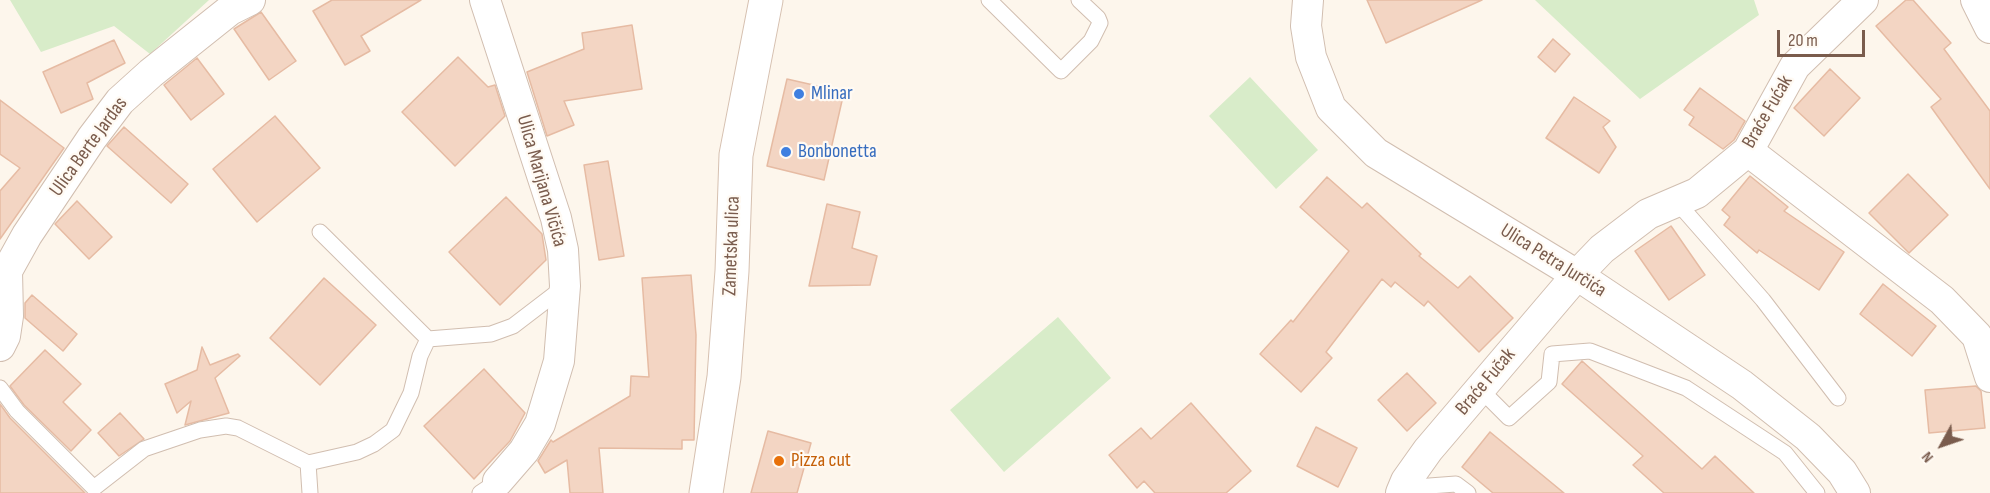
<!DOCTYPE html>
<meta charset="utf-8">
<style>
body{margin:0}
#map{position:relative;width:1990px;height:493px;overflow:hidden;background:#fdf6ec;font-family:"Sofia Sans Condensed",sans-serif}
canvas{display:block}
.north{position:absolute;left:1912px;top:415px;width:60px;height:60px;-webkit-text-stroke:4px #fffaf3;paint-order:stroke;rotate:230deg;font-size:16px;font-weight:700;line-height:24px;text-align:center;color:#7a5c4d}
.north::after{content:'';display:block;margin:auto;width:21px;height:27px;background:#7a5c4d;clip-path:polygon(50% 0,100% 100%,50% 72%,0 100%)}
.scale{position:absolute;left:1777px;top:30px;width:88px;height:27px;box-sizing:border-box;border:3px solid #7a5c4d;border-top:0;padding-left:8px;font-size:18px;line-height:21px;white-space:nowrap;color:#7a5c4d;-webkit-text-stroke:4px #fffaf3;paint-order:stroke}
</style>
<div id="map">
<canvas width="1990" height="493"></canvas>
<div class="north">N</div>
<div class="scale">20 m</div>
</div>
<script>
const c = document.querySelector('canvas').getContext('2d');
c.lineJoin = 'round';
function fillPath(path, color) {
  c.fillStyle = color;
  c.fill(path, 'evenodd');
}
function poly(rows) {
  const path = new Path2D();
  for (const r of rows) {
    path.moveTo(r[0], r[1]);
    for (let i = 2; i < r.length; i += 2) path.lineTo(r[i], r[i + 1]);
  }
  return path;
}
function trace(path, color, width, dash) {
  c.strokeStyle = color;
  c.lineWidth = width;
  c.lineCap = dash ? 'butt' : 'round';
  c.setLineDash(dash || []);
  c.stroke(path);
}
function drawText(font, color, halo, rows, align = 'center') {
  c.font = font + ' "Sofia Sans Condensed",sans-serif';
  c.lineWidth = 4.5;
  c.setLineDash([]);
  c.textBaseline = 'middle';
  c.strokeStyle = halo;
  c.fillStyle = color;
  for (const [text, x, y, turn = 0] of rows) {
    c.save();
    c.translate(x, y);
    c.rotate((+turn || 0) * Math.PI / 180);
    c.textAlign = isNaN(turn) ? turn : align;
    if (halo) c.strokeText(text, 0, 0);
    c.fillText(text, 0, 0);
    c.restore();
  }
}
fillPath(poly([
 [10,0,209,0,150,54,114,26,41,52],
 [1535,0,1754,0,1759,15,1640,99],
 [1250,77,1318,150,1276,189,1209,116],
 [1058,317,1111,378,1004,472,950,410]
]), '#d8ecc9');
const building = poly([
 [332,0,421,0,361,36,370,51,345,65,313,11,332,0],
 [1367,0,1482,0,1386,43,1367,0],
 [1906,0,1913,0,1951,43,1944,49,1990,111,1990,189,1931,107,1941,99,1876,26,1906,0],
 [261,12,296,61,269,80,234,29,261,12],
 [632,25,642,89,564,101,574,125,547,136,527,72,584,49,582,33,632,25],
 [1553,39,1570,54,1555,72,1538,57,1553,39],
 [114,40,125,63,87,83,93,99,61,113,43,72,114,40],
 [458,57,488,87,495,85,505,116,455,166,402,112,458,57],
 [197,58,224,94,191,120,164,85,197,58],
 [1830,69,1860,98,1824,136,1794,108,1830,69],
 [787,79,844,92,824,180,767,166,787,79],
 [1700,88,1745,121,1734,140,1723,149,1689,125,1694,117,1684,110,1700,88],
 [1574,97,1610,121,1603,127,1616,147,1599,173,1546,138,1574,97],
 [0,100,64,148,0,239,0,191,20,168,0,154,0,100],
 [275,116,320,168,257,222,213,169,275,116],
 [124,127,188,184,171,203,107,146,124,127],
 [608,161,624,256,599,260,584,165,608,161],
 [1908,174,1948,215,1909,253,1869,213,1908,174],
 [1750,176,1788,207,1784,211,1844,252,1819,290,1759,250,1757,253,1724,225,1730,217,1722,210,1750,176],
 [1327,177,1362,208,1367,203,1421,254,1419,256,1458,288,1470,276,1513,318,1479,352,1428,301,1424,306,1395,282,1391,287,1382,279,1326,352,1332,358,1301,392,1260,354,1291,320,1293,322,1349,251,1300,207,1327,177],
 [506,197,542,234,546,260,500,305,449,252,506,197],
 [77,201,112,237,89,259,55,224,77,201],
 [827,204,860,212,852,248,877,256,870,285,809,286,827,204],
 [1671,226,1705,275,1669,300,1635,251,1671,226],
 [691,275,696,335,694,440,682,440,682,449,599,448,603,493,570,493,567,460,545,473,538,461,551,440,553,442,630,396,631,376,649,377,642,278,691,275],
 [324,278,376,325,320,385,270,338,324,278],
 [1883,284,1936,326,1912,356,1860,314,1883,284],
 [32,295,77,334,63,351,25,318,25,303,32,295],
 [202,347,210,365,238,354,240,356,215,378,229,413,185,425,191,401,177,413,165,384,197,370,202,347],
 [45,350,81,384,63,402,91,430,71,451,24,405,10,386,45,350],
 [1582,361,1702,469,1715,456,1754,493,1664,493,1633,465,1643,456,1562,384,1582,361],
 [484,369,525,413,510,441,474,479,424,426,484,369],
 [1407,373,1436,403,1407,431,1378,400,1407,373],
 [1976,386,1981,391,1985,428,1929,433,1925,390,1976,386],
 [1191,403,1251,471,1226,493,1155,493,1144,481,1137,488,1109,455,1141,428,1151,439,1191,403],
 [0,404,10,418,85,493,0,493,0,404],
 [120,413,144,439,119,456,98,433,120,413],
 [1316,427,1357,448,1338,487,1297,466,1316,427],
 [768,431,811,443,797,493,751,493,768,431],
 [1490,432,1564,493,1493,493,1462,467,1490,432]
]);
fillPath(building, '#f3d5c3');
trace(building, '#e6bba3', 1.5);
const lane = poly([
 [989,0,1061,71,1091,41,1100,23,1098,18,1079,0],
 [1676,201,1763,300,1838,398],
 [320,232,428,339],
 [0,388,17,411,94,488,144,449,200,430,226,426,238,428,308,463,357,452,374,444,393,430,411,393,420,356,428,339,491,334,513,326,564,287],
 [1480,389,1509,418,1549,382,1552,354,1590,351,1686,388,1785,453,1817,493],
 [308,463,310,493],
 [1416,487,1456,484,1468,493],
 [480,493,498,481,499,487]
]);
const street = poly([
 [485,0,556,218,563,250,565,286,559,361,540,424,524,451,498,481],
 [1308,0,1306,26,1311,57,1331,108,1376,153,1577,275,1742,385,1808,437,1842,472,1855,493],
 [1976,0,1990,28],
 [1748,151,1942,300,1977,336,1990,377],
 [0,346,5,336,8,316,7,271,27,235,92,138,120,101,151,73,230,10,250,0],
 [1401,493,1406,481,1428,450,1577,275,1602,249,1648,214,1697,193,1748,151,1795,66,1863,0]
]);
const secondary = poly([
 [706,493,724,377,732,271,736,155,766,0]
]);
trace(lane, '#d1beb0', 17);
trace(street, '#d1beb0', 32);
trace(secondary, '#d6c0b0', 35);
trace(lane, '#fff', 15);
trace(street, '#fff', 30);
trace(secondary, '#fff', 33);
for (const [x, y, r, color] of [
 [799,94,6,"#3f7fe0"],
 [786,152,6,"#3f7fe0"],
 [779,461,6,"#e8710a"]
]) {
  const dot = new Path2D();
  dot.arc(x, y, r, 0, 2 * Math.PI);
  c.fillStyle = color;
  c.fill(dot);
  trace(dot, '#fffaf3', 2);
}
drawText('20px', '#366cbe', '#fffaf3', [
 ["Mlinar",811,94],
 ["Bonbonetta",798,152]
], 'left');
drawText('20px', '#7a5c4d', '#fffaf3', [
 ["Braće Fućak",1768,112,-60],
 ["Ulica Berte Jardas",89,147,-54],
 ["Ulica Marijana Vičića",541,181,74],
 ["Zametska ulica",732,246,-88],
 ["Ulica Petra Jurčića",1553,261,32],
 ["Braće Fučak",1486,382,-50]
]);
drawText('20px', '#c56008', '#fffaf3', [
 ["Pizza cut",791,461]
], 'left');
</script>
